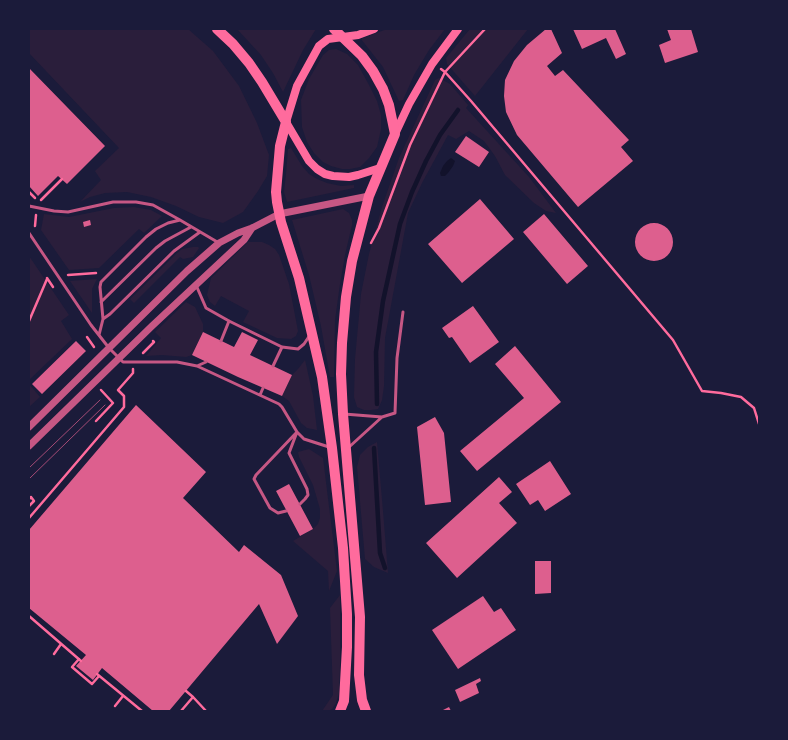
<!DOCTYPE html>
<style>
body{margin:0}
#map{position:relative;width:788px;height:740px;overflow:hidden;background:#1b1b3a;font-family:Lato,sans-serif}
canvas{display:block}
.frame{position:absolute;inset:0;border:30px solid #1b1b3a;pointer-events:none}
</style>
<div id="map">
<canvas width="788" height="740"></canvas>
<div class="frame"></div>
</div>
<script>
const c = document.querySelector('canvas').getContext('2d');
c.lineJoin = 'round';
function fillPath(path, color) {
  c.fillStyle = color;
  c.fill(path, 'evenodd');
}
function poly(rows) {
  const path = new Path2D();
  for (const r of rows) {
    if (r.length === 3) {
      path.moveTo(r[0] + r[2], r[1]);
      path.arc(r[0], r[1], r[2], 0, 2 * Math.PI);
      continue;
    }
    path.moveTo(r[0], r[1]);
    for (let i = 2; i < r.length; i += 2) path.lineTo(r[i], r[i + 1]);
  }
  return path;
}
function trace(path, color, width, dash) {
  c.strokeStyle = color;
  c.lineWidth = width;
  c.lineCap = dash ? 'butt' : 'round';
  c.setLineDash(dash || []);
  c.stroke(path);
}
fillPath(poly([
 [29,29,188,29,213,51,239,86,257,123,269,155,267,176,258,191,243,212,223,223,199,217,176,206,151,197,127,192,105,193,90,197,80,202,101,180,95,171,119,148,29,53],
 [237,29,316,29,303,50,283,92,273,73,261,55],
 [387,29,445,29,429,50,414,75,403,100,399,101,383,67,361,39],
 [470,29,528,29,475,96,447,64,446,58],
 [336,49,347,54,358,65,369,85,377,101,381,115,381,129,377,147,369,158,360,167,350,169,342,169,331,166,323,162,314,153,307,142,302,127,301,100,309,79,323,55,329,50],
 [439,78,450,84,468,105,466,108,529,177,556,213,546,211,534,203,505,175,495,156,484,141,469,131,456,139,448,135,422,183,408,213,385,338,384,386,382,400,378,409,371,410,364,410,357,407,354,397,355,359,361,294,369,254,382,207,399,158,435,80],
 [291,148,302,166,309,174,317,179,327,183,341,186,354,185,354,188,287,202,284,192,286,174,288,149],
 [134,207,151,210,162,216,144,233,139,229,99,268,69,270,41,230,44,214,69,217,114,208],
 [343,209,349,213,352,220,352,225,345,255,340,284,335,320,334,377,330,377,321,326,309,275,292,220],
 [248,242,262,242,269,245,275,249,279,255,289,284,298,331,296,336,291,339,277,338,243,322,249,311,221,296,215,306,210,302,207,295,211,278],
 [193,247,198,247,199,248,193,257,183,259,180,257,134,303,130,299,177,253,182,249],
 [29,256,69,315,61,321,72,339,29,380],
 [97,279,92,289,92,313,70,281],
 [186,302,195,307,203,324,203,332,192,355,186,357,162,355,146,356,161,338,155,332],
 [305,360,313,396,317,430,307,428,301,423,289,401,282,396,292,375,298,369],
 [29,384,40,397,29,407],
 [377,442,383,511,388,573,374,567,365,559,357,467,360,455,368,447],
 [309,449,323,458,337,571,329,591,328,571,293,541,313,529,318,524,320,518,320,509,313,485,299,457,298,452],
 [340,595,340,665,339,693,336,703,332,709,329,711,322,711,333,695,330,608]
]), '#2a1e3b');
fillPath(poly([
 [451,158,455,161,453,166,448,173,445,176,441,176,440,173,443,166,447,161]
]), '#12122b');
trace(poly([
 [377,404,376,352,383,301,400,224,412,192,426,161,440,135,458,110],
 [374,448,380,553,385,568]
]), '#12122b', 4.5);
fillPath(poly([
 [546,29,551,29,562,53,547,66,555,76,563,70,629,140,621,147,633,161,578,207,517,135,506,112,504,96,505,80,514,61,527,45],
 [573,29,615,29,626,54,616,59,606,38,582,49],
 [667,29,691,29,698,52,665,63,659,45,671,40],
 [29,68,105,146,67,184,58,176,38,196,29,186],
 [466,136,489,152,479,167,455,152],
 [480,199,514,239,462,283,428,244],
 [544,214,588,266,567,284,523,232],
 [90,220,91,225,84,227,83,222],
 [654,242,19],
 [473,306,499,342,470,363,452,337,449,338,442,328],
 [203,332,234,347,242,332,258,340,250,355,292,375,282,396,238,377,192,355],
 [76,341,86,351,42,394,32,384],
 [515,346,561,402,477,471,460,451,524,398,495,364],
 [136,405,206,472,183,498,239,552,244,545,281,575,298,616,277,644,259,604,169,711,153,711,102,668,93,680,76,666,86,655,29,608,29,530],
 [435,417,444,433,451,502,425,505,417,427],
 [550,461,571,494,545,511,538,500,530,505,516,484],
 [499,477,512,492,499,503,517,523,457,578,426,543],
 [289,484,313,529,300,536,276,491],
 [535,561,551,561,551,593,535,594],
 [483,596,494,612,501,608,516,630,458,669,432,630],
 [480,678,481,681,476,684,479,693,460,702,455,690],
 [449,707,451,711,441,711]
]), '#dd5f8e');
trace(poly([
 [441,69,445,72,471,101,673,340,702,391,721,393,741,397,754,408,759,424],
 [29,192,35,198],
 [41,200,62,179],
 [35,226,36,215],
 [371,243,379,228,410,145,445,72,485,29],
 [68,275,96,273],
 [47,278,53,287],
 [29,321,47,279],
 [87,337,94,347],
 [143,353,154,342,153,341],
 [96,421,113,403,101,390],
 [29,499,31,497,34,501,29,506],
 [29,518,124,407,124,396,118,390,133,373,133,369],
 [29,616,81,661],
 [54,654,61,644],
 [79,659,72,667,92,684,99,676],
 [97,674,142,711],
 [193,697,206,711],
 [115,706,123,696],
 [181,711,193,697,186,691]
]), '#ff6b9d', 2.5);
trace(poly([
 [29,206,54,211,68,212,113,202,136,202,153,205,180,220,219,243],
 [29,233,91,325,109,348,123,362,177,362,197,366,279,404,282,407,297,432,304,439,329,447],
 [196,285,206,308,229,321,282,347,298,349,304,344,310,335],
 [101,302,156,248,165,241,191,227],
 [103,319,110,314,174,251,200,232],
 [99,335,103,319,100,287,101,282,146,237,156,229,168,223,180,220],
 [221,341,229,321],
 [197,366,206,362],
 [273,366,282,347],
 [260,395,263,388],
 [344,414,382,417,395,413,397,358,403,312],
 [348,448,382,417],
 [286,511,278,513,270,508,254,479,256,475,297,432,289,453,307,489,308,495,305,499,300,504]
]), '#c65784', 3);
trace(poly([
 [29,427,187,271,219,243,238,233,252,228,279,214,369,196],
 [29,446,152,326,244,240,252,228]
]), '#c65784', 7);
trace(poly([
 [374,29,358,35,328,39,319,46,297,86,286,122,309,161,317,169,325,174,333,176,349,177,358,175,380,168],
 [395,134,409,104,432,64,458,29]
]), '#ff6b9d', 8);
trace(poly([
 [217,29,233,44,249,63,262,82,286,122,280,146,276,192,277,202,281,222,299,278,322,377,332,448,343,548,347,614,347,647,344,701,340,711],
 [334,29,362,56,373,71,383,89,389,105,395,134,369,196,352,261,346,297,342,343,341,374,343,414,360,617,359,675,362,700,366,711]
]), '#ff6b9d', 10);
trace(poly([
 [29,468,100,400],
 [29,479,105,405]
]), '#a44b75', 1);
</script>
